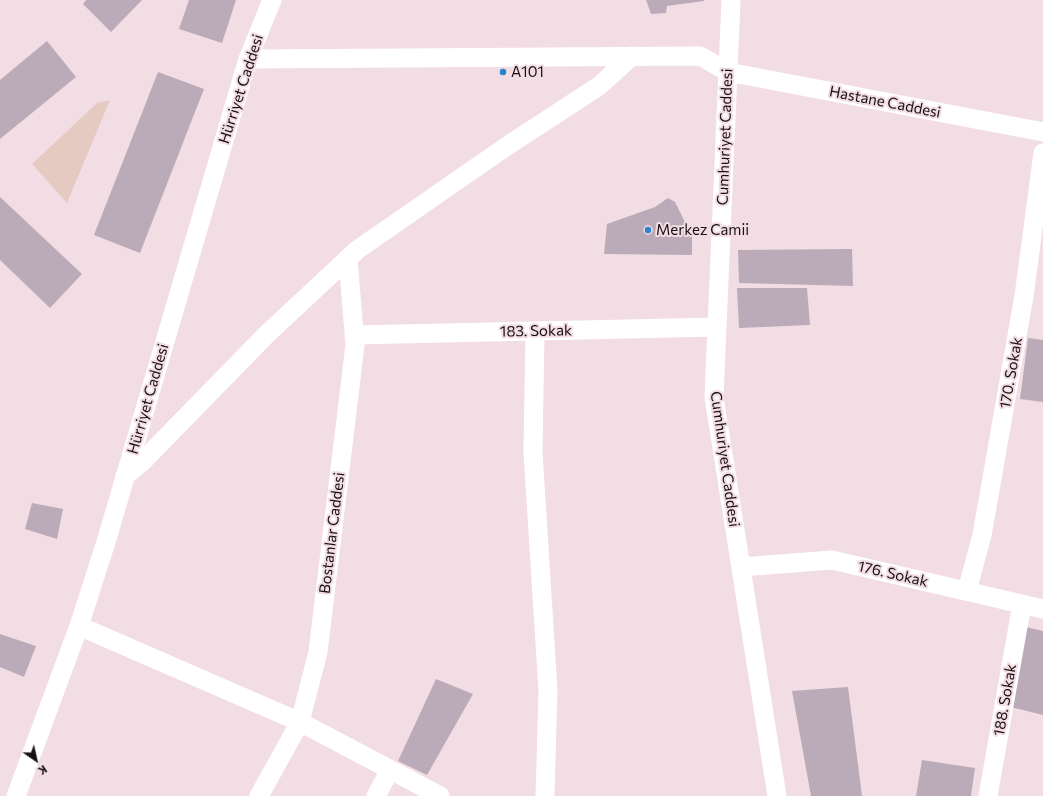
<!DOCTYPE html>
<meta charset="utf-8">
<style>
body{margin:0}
#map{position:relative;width:1043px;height:796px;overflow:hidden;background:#f3dde4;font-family:Commissioner,sans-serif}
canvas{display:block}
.north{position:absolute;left:16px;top:740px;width:40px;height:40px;-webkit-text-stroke:3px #f3dde4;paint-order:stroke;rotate:146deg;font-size:11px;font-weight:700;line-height:16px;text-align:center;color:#171012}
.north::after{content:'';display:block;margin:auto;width:14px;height:18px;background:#171012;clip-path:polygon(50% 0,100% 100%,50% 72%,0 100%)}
</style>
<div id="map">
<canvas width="1043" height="796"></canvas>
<div class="north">K</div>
</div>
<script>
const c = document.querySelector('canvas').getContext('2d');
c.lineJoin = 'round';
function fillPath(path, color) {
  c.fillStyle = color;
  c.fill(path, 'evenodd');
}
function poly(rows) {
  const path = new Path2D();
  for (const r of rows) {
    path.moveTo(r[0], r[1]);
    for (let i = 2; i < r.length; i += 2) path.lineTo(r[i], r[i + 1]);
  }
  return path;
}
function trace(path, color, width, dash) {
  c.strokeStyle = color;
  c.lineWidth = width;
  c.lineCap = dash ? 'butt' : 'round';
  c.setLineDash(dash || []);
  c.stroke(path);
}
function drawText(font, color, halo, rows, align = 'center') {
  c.font = font + ' Commissioner,sans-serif';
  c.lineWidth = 4;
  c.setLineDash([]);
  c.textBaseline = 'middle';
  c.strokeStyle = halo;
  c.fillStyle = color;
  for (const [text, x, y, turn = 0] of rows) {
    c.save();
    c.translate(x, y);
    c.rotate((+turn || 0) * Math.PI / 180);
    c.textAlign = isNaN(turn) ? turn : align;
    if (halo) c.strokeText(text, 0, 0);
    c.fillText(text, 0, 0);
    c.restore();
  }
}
fillPath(poly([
 [110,100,67,203,32,164,97,103]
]), '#e4cac1');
fillPath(poly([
 [86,0,142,0,111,32,83,4],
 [189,0,236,0,222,43,179,29],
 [646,0,704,0,704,1,667,6,666,13,651,14],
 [47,41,76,77,0,139,0,80],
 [158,72,204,89,140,253,94,235],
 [0,197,82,274,50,308,0,260],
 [668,198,675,202,692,236,692,255,604,254,607,224,655,207],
 [852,249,853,286,739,283,738,250],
 [737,288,807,288,810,325,739,328],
 [1028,338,1043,340,1043,402,1020,399],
 [32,503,63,509,57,539,25,529],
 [1026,627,1043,631,1043,715,1011,707],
 [0,634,36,646,24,677,0,667],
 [436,679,473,694,427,775,398,761],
 [848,687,862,796,811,796,792,691],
 [922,760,975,768,971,796,916,796]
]), '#bbaab7');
trace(poly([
 [731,0,714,397,777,796],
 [248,59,700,56,728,72,1043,132],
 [535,331,533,452,548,690,545,796],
 [354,335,717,327],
 [125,476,141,463,266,335,357,250,507,146,599,86,632,56],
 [741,567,832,560,1043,609],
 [967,591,982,535,1024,296,1043,153],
 [79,626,300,722,440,796],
 [16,796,79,626,106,542,248,59,272,0],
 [259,796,300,722,318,652,355,345,348,259],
 [376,796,390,770],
 [988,796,1022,604]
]), '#fff', 19);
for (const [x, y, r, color] of [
 [503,72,4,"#2b82d0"],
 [648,230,4,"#2b82d0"]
]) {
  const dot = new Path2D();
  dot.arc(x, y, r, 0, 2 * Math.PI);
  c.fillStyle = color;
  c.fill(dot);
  trace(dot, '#f3dde4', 1.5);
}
drawText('15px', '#171012', '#f3dde4', [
 ["A101",511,72],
 ["Merkez Camii",656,230]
], 'left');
drawText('15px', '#171012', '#f3dde4', [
 ["Hürriyet Caddesi",241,89,-72],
 ["Hastane Caddesi",885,102,11],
 ["Cumhuriyet Caddesi",725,137,-88],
 ["183. Sokak",536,331,-1],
 ["170. Sokak",1011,373,-80],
 ["Hürriyet Caddesi",148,399,-74],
 ["Cumhuriyet Caddesi",725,459,82],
 ["Bostanlar Caddesi",332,533,-83],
 ["176. Sokak",893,574,13],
 ["188. Sokak",1005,700,-80]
]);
</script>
